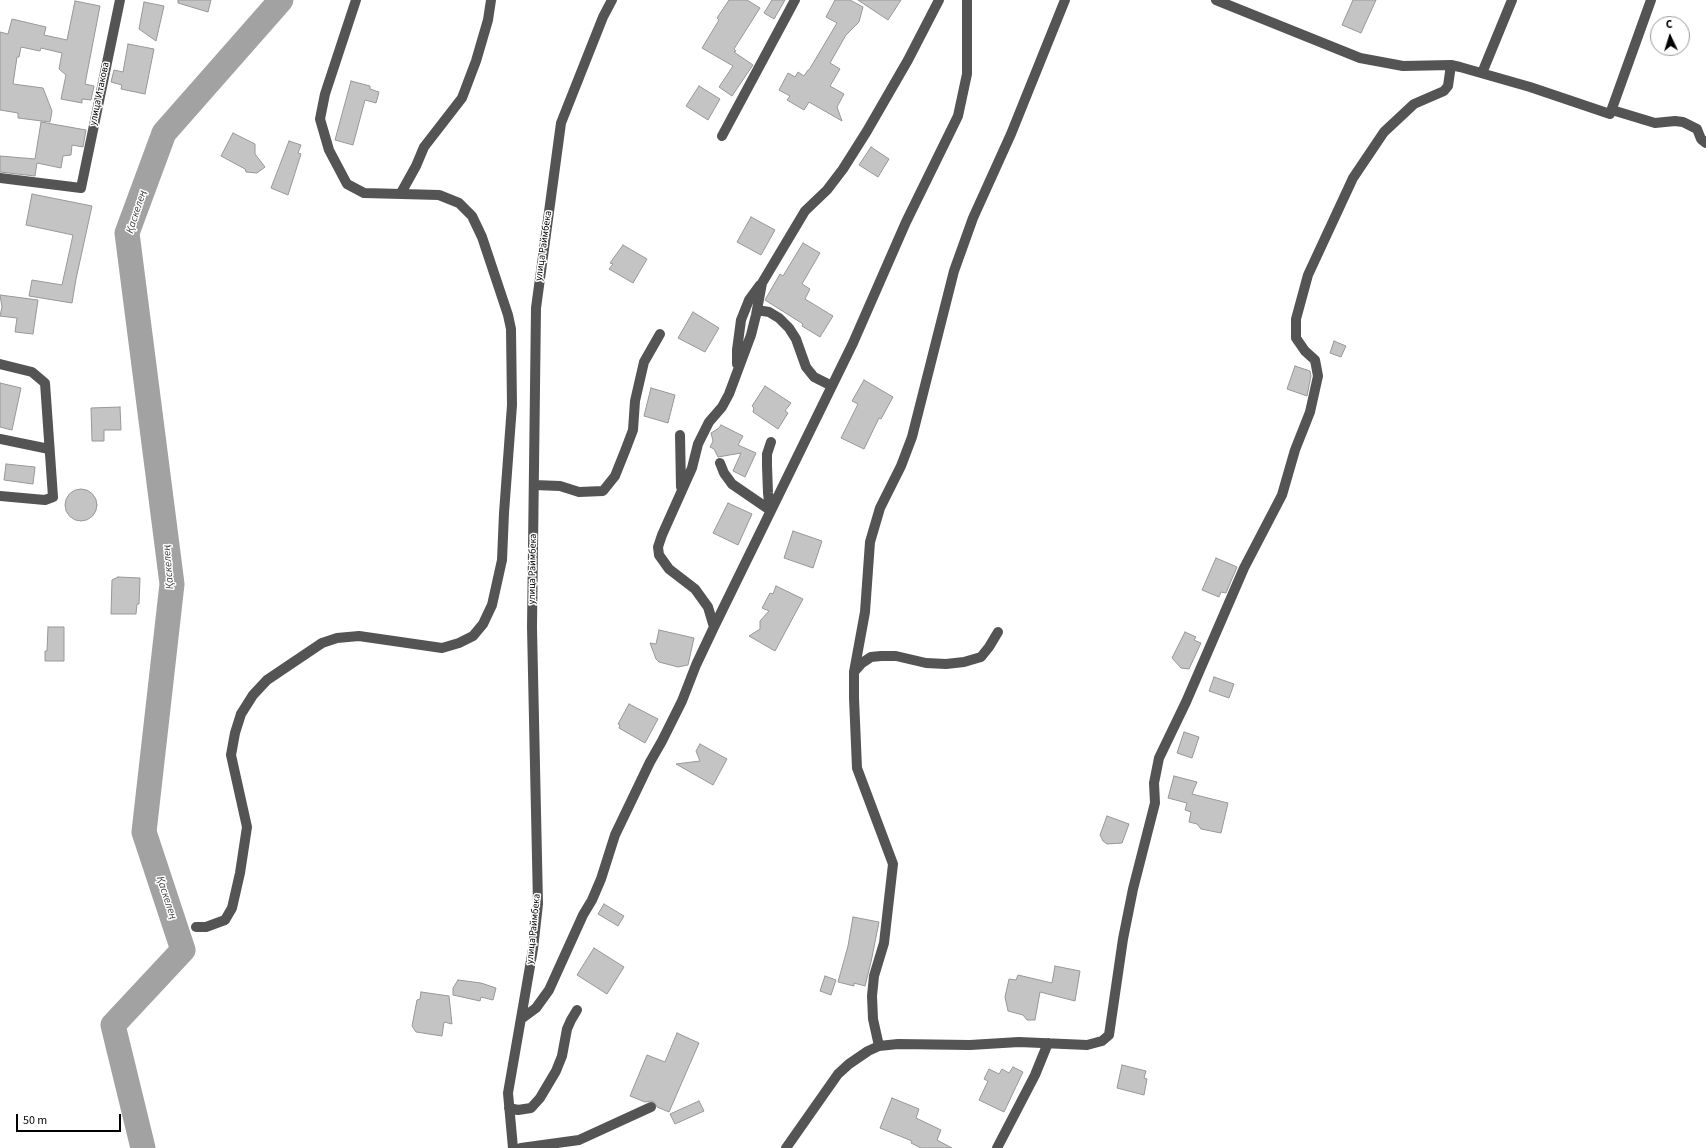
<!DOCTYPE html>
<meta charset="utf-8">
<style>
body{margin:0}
#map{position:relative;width:1706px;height:1148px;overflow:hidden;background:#fff;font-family:"Source Sans 3",sans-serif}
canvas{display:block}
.north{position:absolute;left:1650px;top:16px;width:40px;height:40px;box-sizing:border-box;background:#fff;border:1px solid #999;border-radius:50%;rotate:356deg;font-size:11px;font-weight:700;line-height:16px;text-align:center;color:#000}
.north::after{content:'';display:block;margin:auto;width:14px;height:18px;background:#000;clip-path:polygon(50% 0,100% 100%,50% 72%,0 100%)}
.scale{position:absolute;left:16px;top:1114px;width:105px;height:18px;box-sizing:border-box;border:2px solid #000;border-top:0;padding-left:5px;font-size:12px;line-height:14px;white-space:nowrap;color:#000;-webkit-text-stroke:3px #fff;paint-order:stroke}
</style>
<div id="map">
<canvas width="1706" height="1148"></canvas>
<div class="north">С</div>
<div class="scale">50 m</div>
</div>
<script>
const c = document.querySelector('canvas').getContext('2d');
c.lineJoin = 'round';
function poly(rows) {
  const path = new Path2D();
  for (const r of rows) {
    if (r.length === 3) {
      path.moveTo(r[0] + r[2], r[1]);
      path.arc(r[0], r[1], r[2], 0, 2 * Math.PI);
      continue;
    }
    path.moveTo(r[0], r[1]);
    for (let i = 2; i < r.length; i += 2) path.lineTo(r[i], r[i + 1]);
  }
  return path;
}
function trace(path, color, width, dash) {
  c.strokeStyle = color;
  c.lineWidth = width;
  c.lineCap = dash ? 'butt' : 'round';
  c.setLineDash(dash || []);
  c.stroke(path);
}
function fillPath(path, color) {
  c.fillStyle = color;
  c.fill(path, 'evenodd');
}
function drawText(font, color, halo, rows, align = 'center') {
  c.font = font + ' "Source Sans 3",sans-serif';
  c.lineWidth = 3;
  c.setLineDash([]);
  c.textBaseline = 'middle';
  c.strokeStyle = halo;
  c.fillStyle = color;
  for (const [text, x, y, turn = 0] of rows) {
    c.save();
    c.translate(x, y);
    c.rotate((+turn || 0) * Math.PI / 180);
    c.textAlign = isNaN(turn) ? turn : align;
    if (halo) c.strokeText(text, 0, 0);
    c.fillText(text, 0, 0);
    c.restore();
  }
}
trace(poly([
 [143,1148,113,1025,183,950,144,832,172,584,127,233,164,133,281,0]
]), '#a2a2a2', 25);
const building = poly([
 [178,0,211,0,208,12,178,3,178,0],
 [729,0,747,0,760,8,734,49,736,51,734,52,753,65,732,96,719,87,733,66,702,48,719,20,717,18,729,0],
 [772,0,785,0,774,19,764,13,772,0],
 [835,0,850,0,863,7,859,22,846,35,830,63,840,69,830,86,844,94,837,107,842,121,809,102,804,110,787,100,790,96,779,90,788,73,795,77,798,72,804,76,808,70,809,70,837,23,826,17,835,0],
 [858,0,901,0,888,20,858,0],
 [1353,0,1376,0,1361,33,1342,25,1353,0],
 [75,1,100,6,85,84,94,86,91,100,82,99,82,103,61,99,66,75,59,69,62,53,41,48,40,51,21,47,19,57,17,57,13,84,43,88,52,111,50,122,18,118,18,113,0,110,0,32,8,34,12,19,46,27,44,35,67,40,75,1],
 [144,2,164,6,156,41,139,29,144,2],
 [128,44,154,49,145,94,121,89,122,85,111,82,114,70,123,72,128,44],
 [351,81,370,86,370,89,379,92,376,103,365,100,353,145,335,140,351,81],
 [699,86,720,99,708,120,686,106,699,86],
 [41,122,86,130,83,147,72,145,71,155,63,156,61,168,37,163,35,176,0,172,0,156,35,159,41,122],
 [233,133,255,144,255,154,265,167,257,173,246,172,245,169,221,156,233,133],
 [289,141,301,145,298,153,301,154,288,195,271,188,289,141],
 [871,147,889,159,878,177,859,165,871,147],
 [32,194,92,206,76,279,72,303,29,296,32,280,62,285,73,235,26,225,32,194],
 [751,217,775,230,761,255,737,242,751,217],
 [803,243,820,253,802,284,810,289,805,299,833,316,820,337,802,326,803,324,765,300,780,274,783,276,803,243],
 [623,245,647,259,633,283,609,269,613,264,610,263,623,245],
 [0,295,38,300,33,334,15,332,17,318,0,316,2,307,0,295],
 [693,312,719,328,705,352,678,338,693,312],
 [1334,341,1346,346,1341,357,1330,353,1334,341],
 [1295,366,1310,371,1311,376,1307,396,1287,389,1295,366],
 [864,380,893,397,881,419,879,418,864,449,841,438,858,404,852,401,864,380],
 [0,383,21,388,12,430,0,427,0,383],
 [765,386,791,403,785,411,788,413,778,429,753,412,754,408,752,406,765,386],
 [651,388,675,395,668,423,644,416,651,388],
 [120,407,121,430,104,430,104,441,92,441,91,408,120,407],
 [721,425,743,436,738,445,756,453,745,477,733,471,741,453,718,457,714,449,710,447,713,441,711,433,719,428,721,425],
 [6,464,35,467,33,484,4,480,6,464],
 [81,505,16],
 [728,503,752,514,738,545,713,533,728,503],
 [793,531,822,541,813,568,784,558,793,531],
 [1216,558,1237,567,1226,593,1221,592,1219,597,1202,590,1216,558],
 [118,577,140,578,139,604,137,604,136,614,111,614,112,580,118,577],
 [776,586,803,599,775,651,749,636,760,629,760,621,769,611,762,608,770,593,773,594,776,586],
 [48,627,64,627,64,661,45,661,45,651,47,651,48,627],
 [659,630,694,638,688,665,678,667,659,662,656,659,650,643,656,644,659,630],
 [1185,632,1196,637,1194,640,1201,643,1189,669,1181,668,1172,658,1185,632],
 [1214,677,1234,684,1229,698,1209,691,1214,677],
 [629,704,658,719,645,743,619,728,620,725,618,724,629,704],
 [1184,732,1199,737,1192,758,1177,753,1184,732],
 [700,744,727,759,713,785,676,764,700,761,696,751,700,744],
 [1174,776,1197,782,1192,794,1228,803,1221,833,1201,829,1197,824,1189,822,1191,812,1185,810,1187,803,1168,798,1174,776],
 [1107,816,1129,824,1122,843,1107,844,1103,841,1100,835,1107,816],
 [604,904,624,916,618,926,598,914,604,904],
 [853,917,879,922,871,962,865,986,854,983,854,986,838,982,848,946,853,917],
 [594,948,624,967,607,994,577,975,594,948],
 [1055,966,1080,971,1075,1001,1040,992,1035,1020,1027,1020,1023,1015,1008,1011,1005,997,1009,979,1016,980,1018,975,1052,983,1055,966],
 [825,976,836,980,831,995,820,991,825,976],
 [458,980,481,983,496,988,493,1000,481,997,480,1001,453,995,453,988,458,980],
 [421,992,449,996,452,1024,444,1022,442,1036,416,1032,412,1026,417,1000,420,999,421,992],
 [677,1033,699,1043,669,1112,657,1107,654,1102,651,1101,645,1102,630,1096,647,1055,665,1062,677,1033],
 [1122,1065,1146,1071,1144,1078,1147,1079,1144,1095,1117,1088,1122,1065],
 [1013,1067,1023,1072,1004,1112,979,1100,988,1081,984,1079,989,1069,999,1074,1002,1069,1009,1073,1013,1067],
 [892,1098,919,1109,916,1118,941,1130,937,1140,952,1148,921,1148,911,1143,912,1141,880,1128,892,1098],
 [699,1101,704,1111,675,1124,670,1114,699,1101]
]);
fillPath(building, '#c4c4c4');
trace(building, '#989898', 1);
trace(poly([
 [1216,0,1360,58,1403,66,1451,65,1460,67,1530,87,1610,114,1651,0],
 [1482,73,1512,0],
 [1612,110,1655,123,1675,121,1683,122,1697,129,1701,139,1706,143],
 [722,136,795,0],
 [0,178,81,188,120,0],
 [401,193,416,166,424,147,462,98,476,61,488,20,491,0],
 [757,310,769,312,779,318,789,328,796,339,806,367,814,377,832,386],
 [0,364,32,372,45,383,53,497,45,500,0,496],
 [737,364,737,350,741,320,749,300,760,285],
 [680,435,681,487],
 [0,439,49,449],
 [720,463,724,473,732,484,770,510],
 [534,485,560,486,579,492,603,491,615,476,625,451,633,430,635,401,644,362,660,334],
 [770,510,768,493,767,466,767,454,771,442],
 [714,627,708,607,695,589,669,569,659,555,658,547,662,535,692,468,698,444,709,422,722,407,729,394,751,335,756,315,762,283,805,211,827,190,843,169,867,131,908,60,939,0],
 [854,672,862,663,871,657,881,656,896,656,926,663,946,664,964,662,981,657,989,647,998,632],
 [196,927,206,927,225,920,232,908,240,873,247,827,231,755,235,733,241,714,253,695,267,680,322,643,337,638,359,636,442,648,459,643,473,636,483,624,492,605,502,560,504,513,512,405,511,329,508,315,482,237,472,216,459,203,439,195,364,193,347,184,329,150,320,119,325,94,356,0],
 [521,1019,536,1008,549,990,583,915,592,900,601,879,615,835,650,762,662,741,682,701,696,665,714,627,853,343,906,222,958,116,967,74,967,0],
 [879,1046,873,1019,872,996,874,976,884,943,893,864,857,768,854,698,854,672,865,612,870,542,880,508,901,466,912,437,954,271,973,218,1011,134,1065,0],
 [509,1108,518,1110,531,1108,540,1098,556,1071,562,1056,567,1029,571,1020,577,1010],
 [513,1148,508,1093,533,949,538,904,532,627,536,308,561,123,603,17,612,0],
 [521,1148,579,1140,651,1107],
 [786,1148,838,1074,849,1064,868,1051,879,1046,898,1044,970,1045,1019,1042,1087,1045,1102,1041,1109,1035,1123,939,1133,889,1155,803,1154,783,1159,758,1186,702,1244,568,1282,495,1295,450,1310,412,1318,376,1315,360,1305,351,1296,338,1296,319,1308,275,1353,178,1384,132,1414,104,1444,91,1448,86,1451,65],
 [997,1148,1035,1075,1048,1043]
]), '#545454', 10);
drawText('10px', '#000', '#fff', [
 ["улица Итакова",100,94,-78],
 ["улица Раймбека",544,246,-82],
 ["улица Раймбека",533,569,-89],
 ["улица Раймбека",534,929,-84]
]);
drawText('italic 11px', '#434343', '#fff', [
 ["Қаскелең",137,212,-72],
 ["Қаскелең",169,567,-95],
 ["Қаскелең",166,898,72]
]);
</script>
